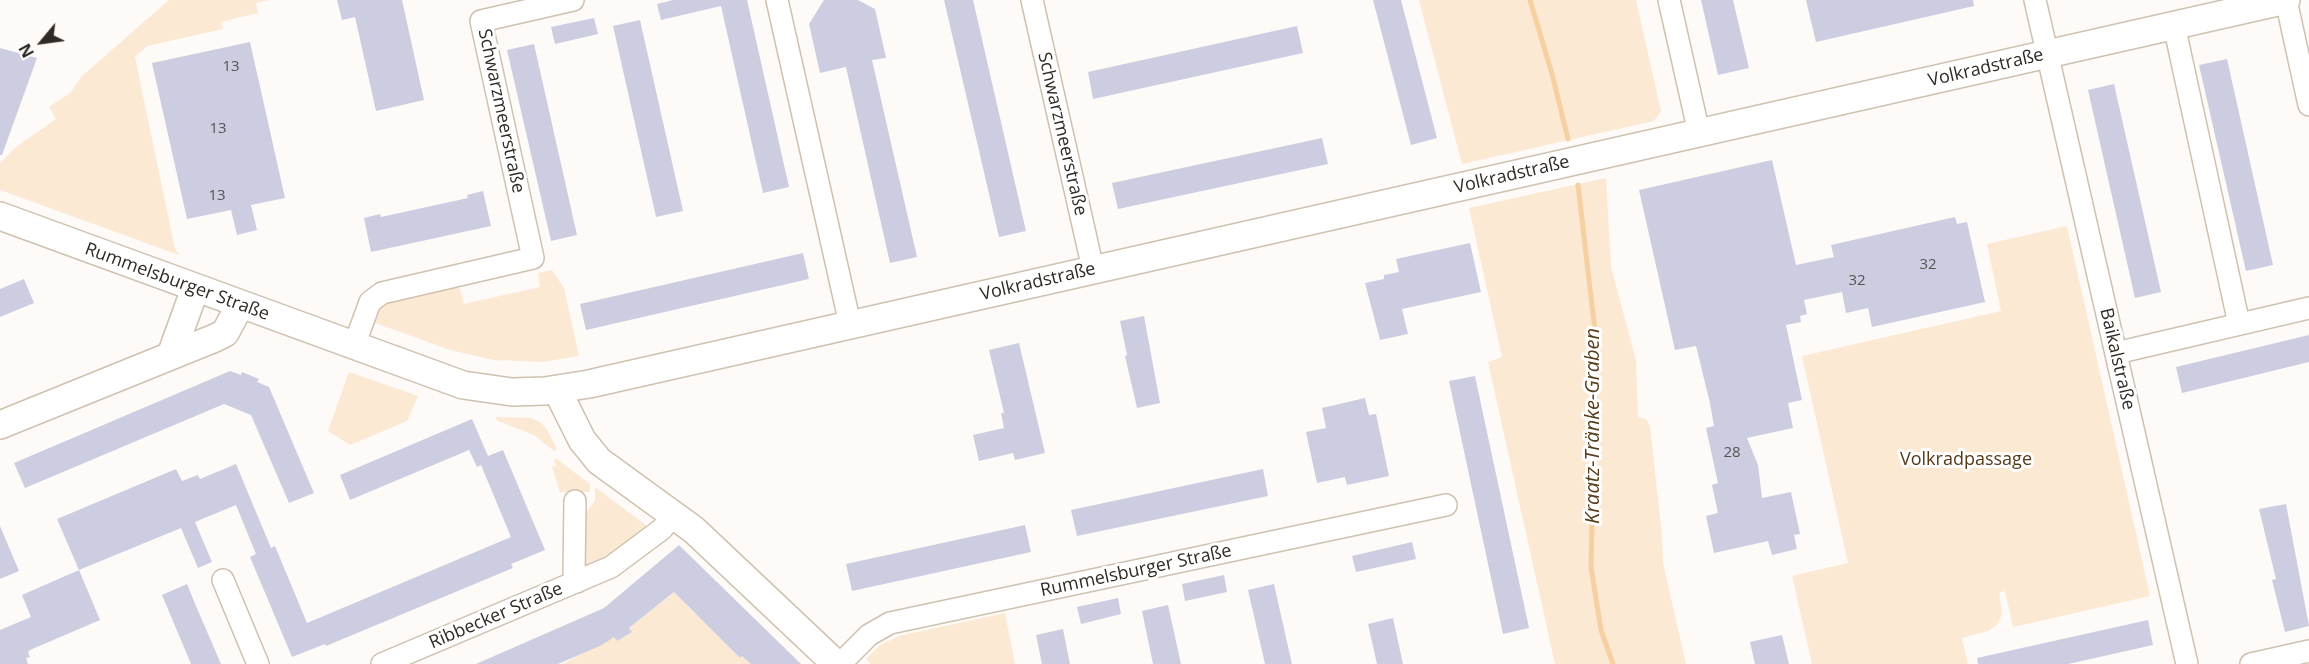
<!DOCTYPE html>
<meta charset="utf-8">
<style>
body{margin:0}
#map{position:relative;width:2309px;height:664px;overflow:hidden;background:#fdfaf7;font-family:"Open Sans",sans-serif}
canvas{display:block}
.north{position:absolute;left:12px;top:12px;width:60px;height:60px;-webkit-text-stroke:4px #fff;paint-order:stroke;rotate:241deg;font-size:16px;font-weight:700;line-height:24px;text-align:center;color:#302a24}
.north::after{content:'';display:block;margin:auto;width:21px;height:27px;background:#302a24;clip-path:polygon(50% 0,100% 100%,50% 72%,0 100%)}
</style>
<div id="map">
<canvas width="2309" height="664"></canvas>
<div class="north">N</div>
</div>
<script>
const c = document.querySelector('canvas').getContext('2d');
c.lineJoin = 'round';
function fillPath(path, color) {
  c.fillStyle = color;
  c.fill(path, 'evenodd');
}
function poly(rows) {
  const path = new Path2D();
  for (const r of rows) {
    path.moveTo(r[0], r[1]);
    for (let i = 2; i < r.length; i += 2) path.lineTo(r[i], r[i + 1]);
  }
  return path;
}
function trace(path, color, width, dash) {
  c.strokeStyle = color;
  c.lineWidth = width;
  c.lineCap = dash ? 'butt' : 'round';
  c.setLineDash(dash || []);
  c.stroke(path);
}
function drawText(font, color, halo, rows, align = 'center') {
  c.font = font + ' "Open Sans",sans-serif';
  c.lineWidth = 6;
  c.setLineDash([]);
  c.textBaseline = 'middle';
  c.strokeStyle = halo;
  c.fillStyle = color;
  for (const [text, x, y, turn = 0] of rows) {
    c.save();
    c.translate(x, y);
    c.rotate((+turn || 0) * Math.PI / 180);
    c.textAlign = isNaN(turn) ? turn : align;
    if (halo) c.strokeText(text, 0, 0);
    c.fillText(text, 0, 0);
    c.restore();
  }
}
fillPath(poly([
 [169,0,269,0,256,3,258,13,221,22,223,29,147,46,135,57,175,249,179,255,0,190,0,163,16,147,56,119,49,107,70,93,82,76],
 [1419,0,1636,0,1661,111,1654,121,1462,164],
 [1606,178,1611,267,1636,360,1638,417,1646,419,1650,426,1662,536,1663,563,1686,664,1555,664,1488,362,1502,357,1469,208],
 [2067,226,2150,596,2013,627,2005,591,1999,593,2002,614,1997,625,1988,631,1962,638,1968,664,1812,664,1792,576,1848,563,1802,356,2001,311,1987,244],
 [552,270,564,288,579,356,543,362,494,360,450,350,370,321,377,309,384,303,455,286,460,289,464,304,540,287,538,273],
 [349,372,418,396,407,421,350,445,328,431],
 [495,417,531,418,540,422,546,428,557,449,554,451,534,435,498,421],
 [557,459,590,484,590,492,560,492,552,467,556,466,554,460],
 [595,487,650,528,599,567,589,567,585,566,583,516,595,501],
 [680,588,690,604,688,607,697,615,699,614,719,637,732,645,730,648,740,658,742,656,751,664,562,664,614,637,617,641,631,632,629,628],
 [1005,613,1015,664,871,664,866,659,880,645,899,636]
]), '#fce9d4');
trace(poly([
 [1530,0,1552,74,1568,139],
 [1578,185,1596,340,1591,567,1601,630,1613,664]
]), '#f6cfa2', 5);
fillPath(poly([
 [337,0,402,0,424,100,376,111,355,17,342,20],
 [673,0,747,0,789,187,763,193,721,6,661,20,657,4],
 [824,0,858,0,875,9,886,58,872,60,917,257,890,263,846,67,820,73,809,24],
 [944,0,973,0,1026,231,999,237],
 [1373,0,1401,0,1437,138,1411,145],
 [1701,0,1733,0,1749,68,1718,75],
 [1806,0,1973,0,1974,6,1816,42],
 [594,18,598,34,555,44,551,27],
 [640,20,683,211,656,217,613,26],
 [1297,26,1303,53,1093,99,1088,72],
 [250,42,285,198,251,205,257,230,237,235,231,210,187,219,152,63],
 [534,44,577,235,551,241,507,50],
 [0,48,37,58,2,155,0,155],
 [2227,59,2273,265,2246,271,2199,65],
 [2114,84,2161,292,2135,298,2088,90],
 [1322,138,1328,164,1118,209,1112,183],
 [1772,160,1796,265,1834,257,1831,245,1955,217,1957,224,1967,222,1985,302,1872,327,1868,308,1846,313,1842,292,1804,300,1807,314,1800,316,1801,322,1786,325,1802,400,1788,403,1793,428,1747,438,1758,465,1762,498,1791,492,1800,534,1794,535,1797,549,1772,555,1768,541,1714,553,1706,516,1718,513,1712,485,1718,483,1706,428,1714,426,1710,403,1696,346,1675,350,1639,190],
 [483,191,491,226,371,252,364,218,380,214,381,217,468,198,467,195],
 [1470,243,1481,292,1402,309,1408,334,1380,340,1365,283,1384,279,1384,275,1399,272,1396,259],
 [803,253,809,279,586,330,580,304],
 [24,279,34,303,0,317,0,289],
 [1144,316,1160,403,1137,408,1125,356,1127,355,1120,321],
 [2309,335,2309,362,2182,393,2176,367],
 [1019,343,1045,453,1015,460,1013,453,979,461,973,435,1004,428,1001,413,1004,413,989,350],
 [230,371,241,375,242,372,259,379,257,382,269,387,314,493,289,503,251,415,224,404,25,488,14,463],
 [1475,376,1529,628,1503,634,1449,381],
 [1365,398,1369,415,1376,414,1389,476,1347,485,1345,477,1317,483,1306,432,1326,428,1322,408],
 [472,419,488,456,503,450,545,550,511,564,513,568,326,646,325,644,292,657,250,557,256,554,236,505,195,522,212,562,198,568,181,528,79,570,57,519,176,469,182,481,198,475,200,479,236,464,271,548,275,546,307,623,511,537,481,465,477,467,469,450,350,500,340,475],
 [1263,469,1268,496,1077,536,1071,510],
 [2286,504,2309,626,2285,632,2272,580,2276,579,2259,509],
 [1025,525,1031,552,852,591,846,564],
 [0,526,19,571,0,579],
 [1412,542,1416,559,1356,572,1352,556],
 [679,545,801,664,751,664,742,656,740,658,674,592,629,628,632,632,617,641,614,637,602,645,558,664,476,664,604,608],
 [79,570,100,620,30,650,28,652,30,657,26,658,28,664,0,664,0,630,31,617,22,595],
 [1224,575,1227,592,1185,601,1182,584],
 [187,584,196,606,221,664,191,664,162,595],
 [1274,584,1287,642,1292,664,1265,664,1248,590],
 [1118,598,1121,614,1081,624,1077,607],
 [1168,605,1181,664,1153,664,1142,611],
 [1393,618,1403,664,1377,664,1368,624],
 [2148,620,2153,645,2068,664,1978,664,1977,658],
 [1063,629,1070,664,1042,664,1036,635],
 [1782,635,1789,664,1755,664,1750,642]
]), '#cdcde1');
const minor = poly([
 [777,0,850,324],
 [1032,0,1093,269],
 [1669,0,1699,133],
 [2035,0,2187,664],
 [2286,0,2309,105],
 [2174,25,2239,324],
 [354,346,370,302,382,293,533,258,481,21,573,0],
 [2116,353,2309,308],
 [575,501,574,574,577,582],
 [223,580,258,664],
 [382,664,611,567,662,529,673,514],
 [840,664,869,635,890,623,1446,505],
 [2251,664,2309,651]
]);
const tertiary = poly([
 [0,216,463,385,512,392,545,391,589,384,2286,0],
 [171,355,195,289],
 [557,390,582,440,599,461,694,530,836,664],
 [0,425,215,338,225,333,240,305]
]);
trace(minor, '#cfc1b0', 24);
trace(tertiary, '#cfc1b0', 30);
trace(minor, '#fff', 21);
trace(tertiary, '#fff', 27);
drawText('15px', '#575353', null, [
 ["13",231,67],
 ["13",218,129],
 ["13",217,196],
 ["32",1928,265],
 ["32",1857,281],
 ["28",1732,453]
]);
drawText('18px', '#302a24', '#fff', [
 ["Volkradstraße",1986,68,-13],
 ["Schwarzmeerstraße",501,111,78],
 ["Schwarzmeerstraße",1062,134,77],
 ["Volkradstraße",1512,175,-13],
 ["Rummelsburger Straße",177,282,20],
 ["Volkradstraße",1038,282,-13],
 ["Baikalstraße",2117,359,77],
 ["Rummelsburger Straße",1136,571,-12],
 ["Ribbecker Straße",496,616,-23]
]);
drawText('18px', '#543a17', '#fff', [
 ["Volkradpassage",1966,460]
]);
drawText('italic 20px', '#573d1b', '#fff', [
 ["Kraatz-Tränke-Graben",1593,426,-90]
]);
</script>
